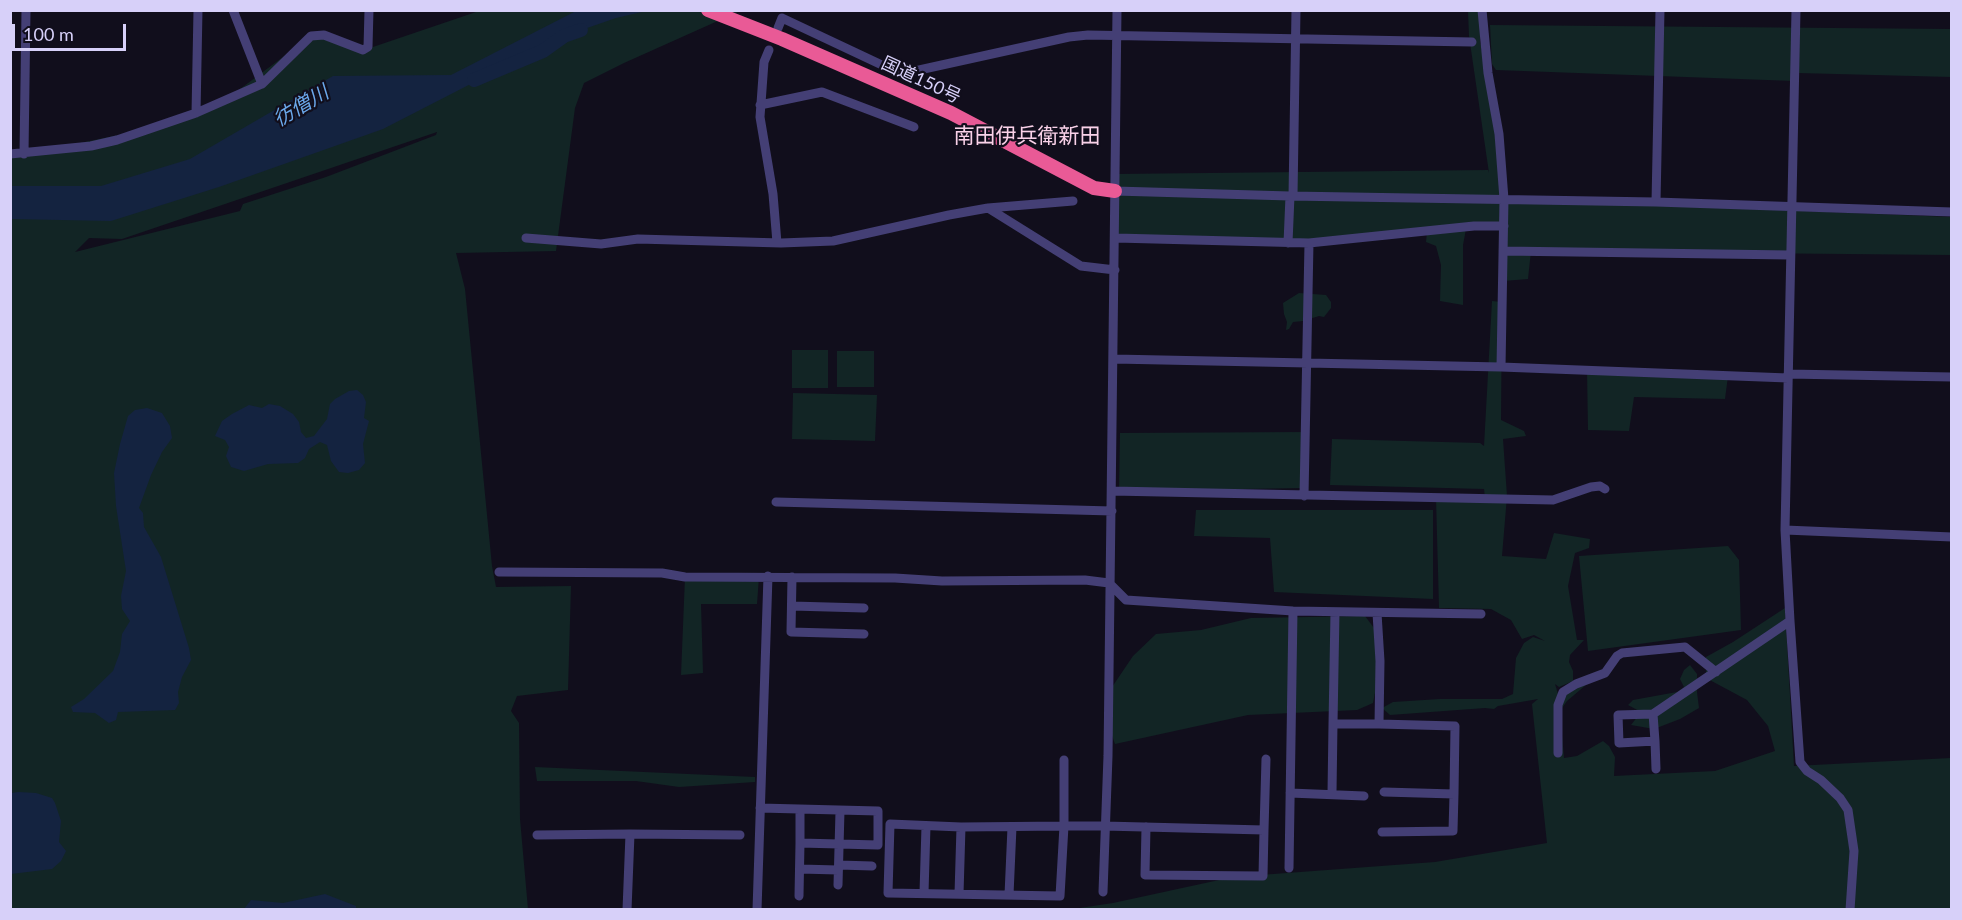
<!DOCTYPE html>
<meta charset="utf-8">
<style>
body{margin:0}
#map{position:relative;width:1962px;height:920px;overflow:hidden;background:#110e1c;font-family:Lato,sans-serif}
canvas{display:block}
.frame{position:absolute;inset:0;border:12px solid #d7d0f9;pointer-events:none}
.scale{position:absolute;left:12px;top:24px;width:114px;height:27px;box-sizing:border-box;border:3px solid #d7d0f9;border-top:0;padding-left:8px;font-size:18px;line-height:21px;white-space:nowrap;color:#d7d0f9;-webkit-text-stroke:4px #110e1c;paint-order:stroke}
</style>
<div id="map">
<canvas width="1962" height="920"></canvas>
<div class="frame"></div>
<div class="scale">100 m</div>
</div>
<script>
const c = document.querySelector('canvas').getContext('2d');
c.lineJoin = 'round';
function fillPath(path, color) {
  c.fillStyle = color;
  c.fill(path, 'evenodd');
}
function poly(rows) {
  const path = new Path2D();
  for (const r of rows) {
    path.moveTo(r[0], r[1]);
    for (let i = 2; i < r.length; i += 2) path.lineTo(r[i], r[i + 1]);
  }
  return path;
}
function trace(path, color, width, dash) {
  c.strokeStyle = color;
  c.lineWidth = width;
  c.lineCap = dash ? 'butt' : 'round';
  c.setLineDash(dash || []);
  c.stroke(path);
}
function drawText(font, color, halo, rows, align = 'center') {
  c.font = font + ' Lato,"Noto Sans JP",sans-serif';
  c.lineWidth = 4.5;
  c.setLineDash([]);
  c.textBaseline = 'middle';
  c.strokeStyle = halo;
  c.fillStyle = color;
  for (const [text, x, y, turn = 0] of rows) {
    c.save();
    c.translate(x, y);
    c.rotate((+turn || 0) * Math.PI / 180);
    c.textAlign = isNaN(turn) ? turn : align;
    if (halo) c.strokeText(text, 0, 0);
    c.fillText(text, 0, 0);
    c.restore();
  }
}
fillPath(poly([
 [479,11,740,11,624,63,584,83,575,108,556,251,456,253,465,289,492,566,496,587,571,586,568,690,517,696,511,711,519,723,520,819,528,909,11,909,11,152,31,153,148,129,224,101,311,36,370,48],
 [437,132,436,135,326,177,243,204,240,211,75,252,89,238,122,239],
 [1468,11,1482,11,1480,41,1500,145,1505,199,1951,217,1951,255,1531,251,1528,279,1503,281,1504,226,1466,229,1463,245,1463,305,1440,301,1441,265,1436,246,1426,242,1427,232,1308,240,1116,238,1115,174,1488,170,1489,173,1469,36],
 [1490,25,1951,29,1951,77,1798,73,1794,81,1496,70,1492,64],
 [1299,293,1326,295,1331,302,1331,308,1324,317,1319,316,1303,321,1293,322,1289,329,1286,330,1287,322,1284,314,1283,303],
 [1492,301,1502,302,1501,420,1524,431,1526,436,1503,439,1507,496,1502,556,1546,559,1554,533,1590,539,1589,548,1575,553,1568,586,1577,640,1584,640,1570,655,1569,662,1573,671,1573,681,1559,687,1555,684,1558,694,1593,679,1567,701,1560,711,1564,758,1577,756,1603,741,1609,746,1615,757,1614,776,1715,771,1775,751,1768,726,1747,700,1706,678,1706,657,1733,642,1785,608,1794,766,1951,758,1951,909,1066,910,1113,903,1233,877,1435,862,1547,843,1532,704,1538,699,1498,706,1494,709,1485,708,1390,715,1382,708,1393,702,1440,699,1502,699,1513,694,1516,658,1524,643,1533,637,1545,641,1534,635,1522,639,1511,620,1491,609,1439,608,1436,498,1485,498,1484,489,1330,485,1332,439,1480,443,1484,446],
 [792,350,828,350,828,388,792,388],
 [837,351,874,351,874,387,837,387],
 [1587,370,1728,376,1725,399,1634,397,1629,431,1588,430],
 [793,393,877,395,875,441,792,439],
 [1305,432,1304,488,1119,491,1120,433],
 [1196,510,1433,510,1433,599,1274,592,1270,538,1194,536],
 [1728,546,1739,560,1741,630,1588,651,1579,556],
 [685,577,759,577,757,604,701,604,703,673,681,675],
 [1365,616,1374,628,1379,672,1373,703,1357,710,1248,715,1115,744,1108,725,1108,693,1133,656,1156,634,1201,630,1251,618],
 [1690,665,1697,674,1697,692,1699,708,1680,719,1654,729,1631,725,1641,712,1628,705,1633,700,1677,692,1684,687,1680,679,1684,670],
 [535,767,644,772,755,777,755,782,679,787,636,781,537,781]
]), '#122525');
fillPath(poly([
 [578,10,646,11,616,18,564,36,383,129,219,187,111,221,11,219,11,186,101,186,190,159,333,76,451,75],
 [357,390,363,395,366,402,364,418,369,421,363,444,365,463,359,470,348,473,339,472,331,461,327,445,320,442,309,449,305,458,298,463,268,464,244,471,231,467,226,456,229,447,225,440,215,436,222,421,232,414,249,405,262,408,269,404,280,406,293,414,299,422,301,432,306,438,314,436,327,419,330,404,335,399,349,391],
 [147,408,162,413,170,426,172,438,162,452,151,475,139,508,143,513,144,527,161,557,189,648,191,660,182,677,178,692,179,703,175,710,118,712,116,720,109,723,95,713,73,712,71,707,84,699,113,671,120,652,122,634,130,621,122,609,121,596,126,571,116,506,114,473,120,444,128,416,135,410],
 [19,792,36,793,52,798,55,803,61,821,59,842,66,851,61,861,52,869,11,874,11,793],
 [325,894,356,906,356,909,244,909,251,900,283,903]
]), '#142340');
trace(poly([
 [474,80,543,51,564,36,581,30]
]), '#142340', 14);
trace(poly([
 [233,10,262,84],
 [1482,10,1488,73,1499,134,1504,199,1501,367],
 [1796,10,1785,530,1790,621,1800,762,1807,771,1821,780,1840,798,1848,810,1854,851,1850,910],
 [778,28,782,18,901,74,1069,37,1088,35,1472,42],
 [769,50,764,62,760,117,773,194,777,243],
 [760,105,822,92,914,127],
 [196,113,198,10],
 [10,154,91,146,117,140,196,113,262,84,311,36,324,35,363,50,368,47,369,10],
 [24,154,26,10],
 [1115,191,1290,196,1656,202,1952,212],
 [1293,196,1296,10],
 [1656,202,1660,10],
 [988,208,1081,266,1115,270],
 [526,238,601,244,638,239,781,243,833,241,949,215,988,208,1073,201],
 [1116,238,1309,243,1474,226,1504,226],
 [1288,243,1290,196],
 [1503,251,1790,255],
 [1114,359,1501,367,1788,378],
 [1788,374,1952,377],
 [1112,491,1553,500,1591,487,1600,486,1605,489],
 [1304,496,1309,243],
 [776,502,1112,511],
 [1785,530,1952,537],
 [499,572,662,573,685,577,895,578,942,581,1085,580,1109,583,1126,600,1293,611,1481,614],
 [792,577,791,632,864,634],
 [792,606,864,608],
 [1653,714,1655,741,1619,743,1618,715,1653,714,1790,621],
 [1333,724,1335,612],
 [1379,724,1455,726,1454,794],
 [1655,741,1656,769],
 [1558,753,1558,705,1563,692,1576,684,1605,673,1617,656,1622,653,1685,647,1716,672],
 [1064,760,1064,826,1060,896,888,893,890,824,961,827,1064,826,1104,826,1264,830,1266,759],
 [1290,793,1364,796],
 [1332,793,1333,724,1379,724,1380,661,1377,613],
 [760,808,878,811,878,845,800,843,800,810],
 [1146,827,1145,875,1263,876,1264,830],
 [1382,832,1453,831,1454,794,1384,792],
 [630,834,740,835],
 [537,835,630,834,627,910],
 [839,865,872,866],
 [1289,868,1293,611],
 [800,869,838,870],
 [838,885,840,811],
 [1103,892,1108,756,1117,10],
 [924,893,926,826],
 [959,894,961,827],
 [1009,895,1012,827],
 [799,896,800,843],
 [757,910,768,576]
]), '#443f75', 9);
trace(poly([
 [708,10,782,39,951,113,1094,188,1115,191]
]), '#e95a96', 14);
drawText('18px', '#d7d0f9', '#110e1c', [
 ["国道150号",921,80,25]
]);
drawText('italic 20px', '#6ba8eb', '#110e1c', [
 ["彷僧川",301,106,-31]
]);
drawText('21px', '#f9d1e8', '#110e1c', [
 ["南田伊兵衛新田",1027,136]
]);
</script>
